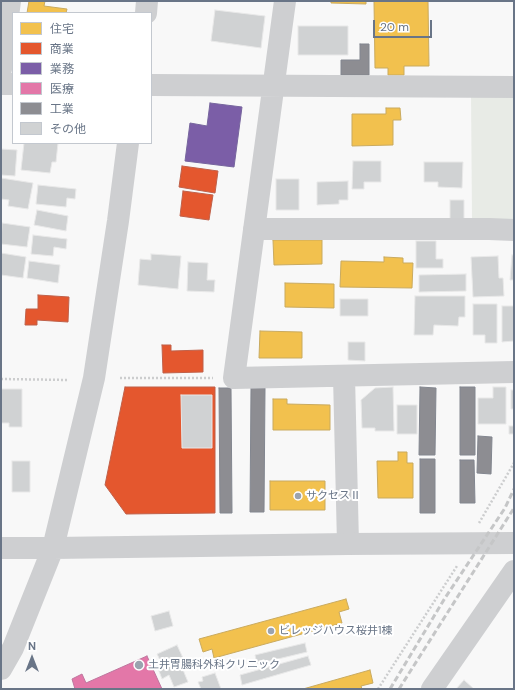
<!DOCTYPE html>
<meta charset="utf-8">
<style>
body{margin:0}
#map{position:relative;width:515px;height:690px;overflow:hidden;background:#f8f8f8;font-family:"DM Sans","Noto Sans JP",sans-serif}
canvas{display:block}
.frame{position:absolute;inset:0;border:2px solid #697587;pointer-events:none}
.legend{position:absolute;left:12px;top:12px;width:140px;height:132px;box-sizing:border-box;background:#fff;border:1px solid #c3c8cf;margin:0;padding:5px 7px;list-style:none;font-size:12px;color:#697587}
.legend li{display:flex;align-items:center;gap:8px;height:20px}
.legend b{width:20px;border:1px solid #c3c8cf}
.north{position:absolute;left:12px;top:638px;width:40px;height:40px;-webkit-text-stroke:3px #fff;paint-order:stroke;rotate:0deg;font-size:11px;font-weight:700;line-height:16px;text-align:center;color:#697587}
.north::after{content:'';display:block;margin:auto;width:14px;height:18px;background:#697587;clip-path:polygon(50% 0,100% 100%,50% 72%,0 100%)}
.scale{position:absolute;left:373px;top:20px;width:59px;height:18px;box-sizing:border-box;border:2px solid #697587;border-top:0;padding-left:5px;font-size:12px;line-height:14px;white-space:nowrap;color:#697587;-webkit-text-stroke:3px #fff;paint-order:stroke}
</style>
<div id="map">
<canvas width="515" height="690"></canvas>
<div class="frame"></div>
<ul class="legend">
<li><b style="height:11px;background:#f2c14e"></b>住宅</li>
<li><b style="height:11px;background:#e4572e"></b>商業</li>
<li><b style="height:11px;background:#7b5ea7"></b>業務</li>
<li><b style="height:11px;background:#e377a8"></b>医療</li>
<li><b style="height:11px;background:#8d8d92"></b>工業</li>
<li><b style="height:11px;background:#d0d2d3"></b>その他</li>
</ul>
<div class="north">N</div>
<div class="scale">20 m</div>
</div>
<script>
const c = document.querySelector('canvas').getContext('2d');
c.lineJoin = 'round';
function fillPath(path, color) {
  c.fillStyle = color;
  c.fill(path, 'evenodd');
}
function poly(rows) {
  const path = new Path2D();
  for (const r of rows) {
    path.moveTo(r[0], r[1]);
    for (let i = 2; i < r.length; i += 2) path.lineTo(r[i], r[i + 1]);
  }
  return path;
}
function trace(path, color, width, dash) {
  c.strokeStyle = color;
  c.lineWidth = width;
  c.lineCap = dash ? 'butt' : 'round';
  c.setLineDash(dash || []);
  c.stroke(path);
}
function drawText(font, color, halo, rows, align = 'center') {
  c.font = font + ' "DM Sans","Noto Sans JP",sans-serif';
  c.lineWidth = 4;
  c.setLineDash([]);
  c.textBaseline = 'middle';
  c.strokeStyle = halo;
  c.fillStyle = color;
  for (const [text, x, y, turn = 0] of rows) {
    c.save();
    c.translate(x, y);
    c.rotate((+turn || 0) * Math.PI / 180);
    c.textAlign = isNaN(turn) ? turn : align;
    if (halo) c.strokeText(text, 0, 0);
    c.fillText(text, 0, 0);
    c.restore();
  }
}
fillPath(poly([
 [471,95,514,95,514,220,472,220]
]), '#e8ebe6');
const homes = poly([
 [29,1,45,1,44,6,67,9,66,13,27,13,29,1],
 [331,1,366,1,366,4,331,3,331,1],
 [374,1,428,1,429,66,404,66,404,75,388,75,388,68,375,68,374,1],
 [386,108,400,108,401,120,393,120,393,145,352,146,352,114,386,114,386,108],
 [273,240,322,240,322,264,274,265,273,240],
 [384,257,403,258,403,263,413,263,412,288,340,287,341,261,384,262,384,257],
 [285,283,334,284,334,308,285,307,285,283],
 [260,331,302,332,302,358,259,358,260,331],
 [273,399,287,399,287,404,330,405,330,430,273,430,273,399],
 [398,452,407,452,407,463,413,463,413,498,378,498,377,461,398,461,398,452],
 [270,481,325,481,325,510,270,510,270,481],
 [346,599,349,609,339,612,342,623,214,658,212,649,203,652,199,639,346,599],
 [370,670,373,683,361,686,362,689,303,689,370,670]
]);
fillPath(homes, '#f2c14e');
trace(homes, '#c9aa5f', 1);
const shops = poly([
 [182,166,218,171,215,193,179,187,182,166],
 [183,191,213,195,209,220,180,216,183,191],
 [38,295,69,297,68,322,37,320,37,325,25,325,26,309,38,309,38,295],
 [162,345,171,345,171,351,203,350,203,372,163,373,162,345],
 [125,387,215,387,215,513,126,514,105,485,125,387]
]);
fillPath(shops, '#e4572e');
trace(shops, '#bf6049', 1);
const offices = poly([
 [210,103,242,107,234,167,185,161,190,123,207,126,210,103]
]);
fillPath(offices, '#7b5ea7');
trace(offices, '#76659d', 1);
const health = poly([
 [147,656,162,689,75,689,72,679,82,674,86,683,147,656]
]);
fillPath(health, '#e377a8');
trace(health, '#be769e', 1);
const industry = poly([
 [360,44,369,44,369,75,341,75,341,60,360,60,360,44],
 [420,387,436,388,435,455,419,455,420,387],
 [460,387,475,387,475,455,460,455,460,387],
 [219,388,231,388,232,513,220,513,219,388],
 [251,388,265,388,264,512,250,512,251,388],
 [478,436,492,437,491,474,477,473,478,436],
 [420,459,435,459,435,513,420,513,420,459],
 [460,460,474,460,475,503,460,503,460,460]
]);
fillPath(industry, '#8d8d92');
trace(industry, '#82868f', 1);
const building = poly([
 [215,10,265,16,261,48,211,41,215,10],
 [298,26,348,26,348,55,298,55,298,26],
 [24,143,58,143,56,162,52,162,50,173,21,170,24,143],
 [1,149,17,150,15,176,1,175,1,149],
 [353,161,381,161,381,182,364,182,364,189,352,189,353,161],
 [424,162,463,162,462,188,438,187,438,182,424,182,424,162],
 [1,178,33,183,28,209,8,206,9,200,1,199,1,178],
 [276,179,299,179,299,210,276,210,276,179],
 [348,181,348,200,339,200,339,204,317,205,317,182,348,181],
 [38,185,76,189,75,199,67,198,66,207,36,204,38,185],
 [450,200,464,200,464,219,450,219,450,200],
 [37,210,68,216,66,231,34,225,37,210],
 [2,223,30,227,27,247,1,244,2,223],
 [33,235,67,239,66,249,54,247,53,256,31,254,33,235],
 [416,241,436,241,436,259,443,259,443,268,416,268,416,241],
 [1,253,26,257,23,278,1,275,1,253],
 [151,254,181,256,178,289,138,285,140,259,151,260,151,254],
 [512,255,514,255,514,280,510,280,512,255],
 [498,256,499,278,503,278,504,296,473,297,471,257,498,256],
 [29,261,60,265,58,283,27,278,29,261],
 [188,262,208,263,207,280,215,280,214,292,187,291,188,262],
 [466,274,466,291,419,292,419,275,466,274],
 [415,296,465,296,465,317,459,317,458,326,434,325,433,335,414,335,415,296],
 [340,299,368,299,368,316,340,316,340,299],
 [473,304,497,304,497,343,485,343,485,335,473,335,473,304],
 [502,306,514,306,514,341,502,342,502,306],
 [348,342,365,342,365,361,348,360,348,342],
 [393,387,394,431,375,431,375,428,362,428,361,400,375,388,393,387],
 [493,387,506,387,506,424,478,424,478,398,493,398,493,387],
 [1,389,22,389,22,427,9,427,9,423,1,423,1,389],
 [511,390,514,390,514,409,511,409,511,390],
 [181,395,212,395,212,448,182,448,181,395],
 [397,405,417,405,417,434,397,434,397,405],
 [509,426,514,426,514,434,509,434,509,426],
 [12,461,30,461,30,492,12,492,12,461],
 [169,611,173,626,155,631,151,616,169,611],
 [305,643,307,652,257,664,255,655,305,643],
 [177,645,183,658,179,660,188,682,174,687,169,675,162,679,157,666,162,664,157,654,177,645],
 [308,656,311,665,242,685,240,675,308,656],
 [215,673,221,689,201,689,198,682,203,681,202,677,215,673],
 [464,680,474,689,456,689,464,680]
]);
fillPath(building, '#d0d2d3');
trace(building, '#e8e8e8', 1);
trace(poly([
 [120,378,213,378],
 [1,379,69,380],
 [479,523,514,463],
 [378,689,457,566]
]), '#cccdce', 2.5, [2, 2]);
trace(poly([
 [285,1,234,378,514,372],
 [1,69,10,1],
 [1,84,13,84],
 [151,85,514,87],
 [254,229,489,229,514,230],
 [344,376,348,544],
 [432,689,514,571]
]), '#cecfd1', 22);
trace(poly([
 [146,13,147,1],
 [1,548,53,548,348,544,514,543],
 [1,669,13,648,53,548,94,378,118,221,128,143]
]), '#cecfd1', 22);
trace(poly([
 [390,689,445,598,505,508,514,489],
 [399,689,514,508]
]), '#c5c6c7', 3, [6, 3]);
for (const [x, y, r, color] of [
 [298,496,4,"#9ba3af"],
 [271,631,4,"#9ba3af"],
 [139,665,5,"#9ba3af"]
]) {
  const dot = new Path2D();
  dot.arc(x, y, r, 0, 2 * Math.PI);
  c.fillStyle = color;
  c.fill(dot);
  trace(dot, '#fff', 1.5);
}
drawText('11px', '#697587', '#fff', [
 ["サクセスⅡ",306,496],
 ["ビレッジハウス桜井1棟",279,631],
 ["土井胃腸科外科クリニック",148,665]
], 'left');
</script>
